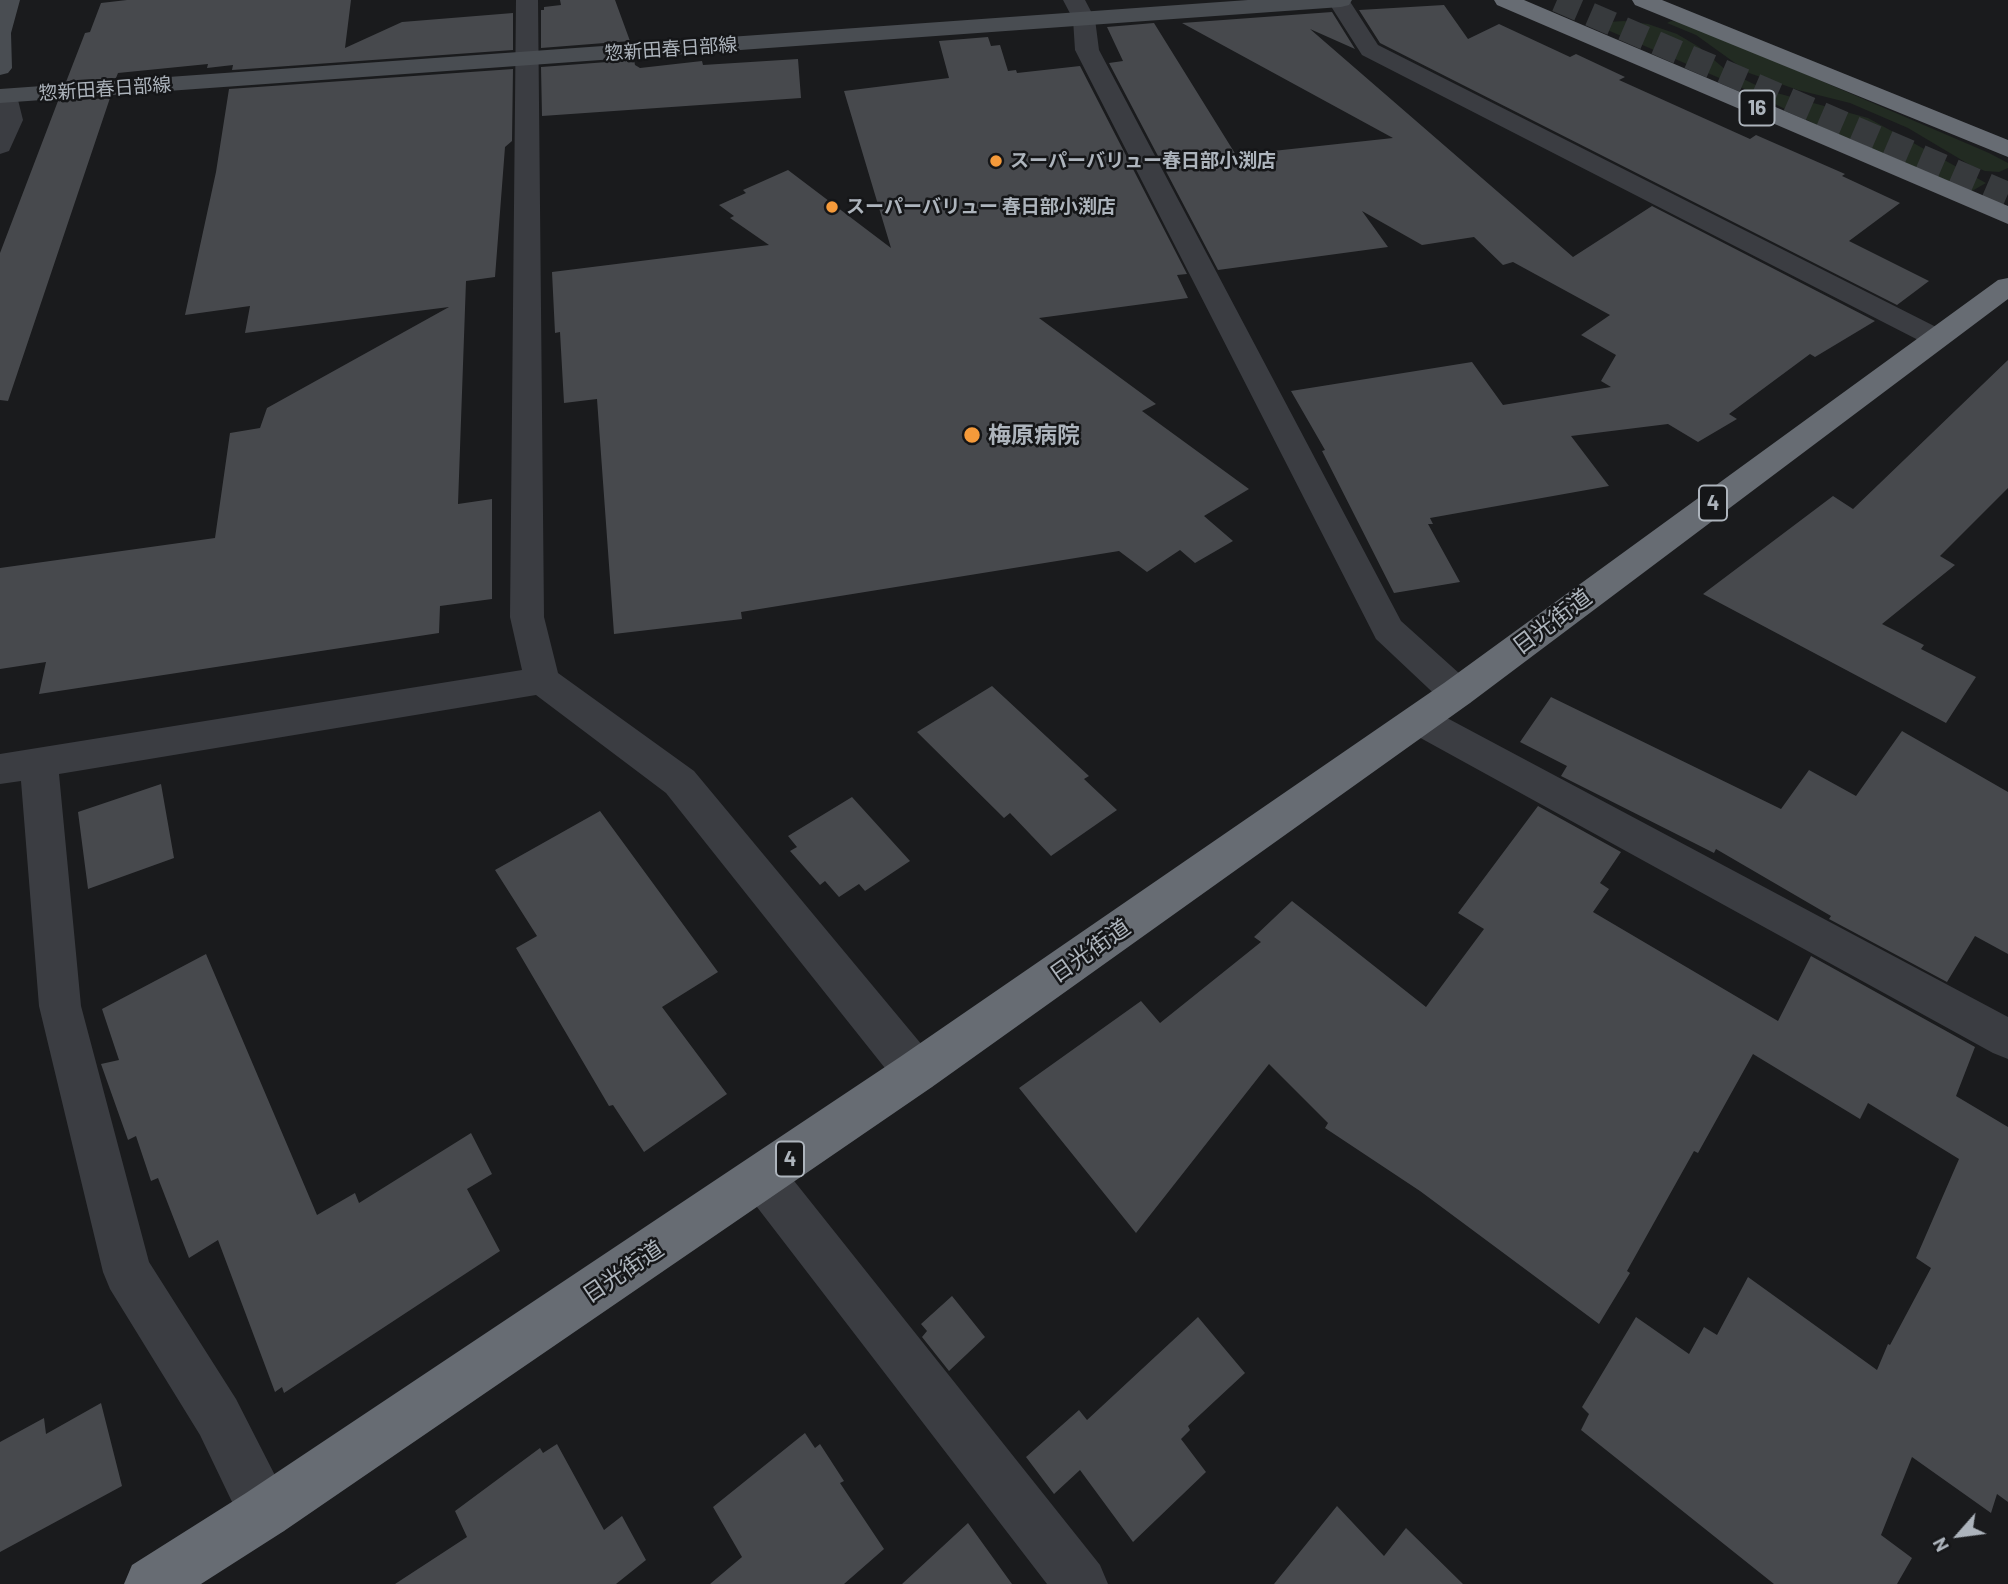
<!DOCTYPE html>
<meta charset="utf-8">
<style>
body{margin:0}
#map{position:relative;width:2008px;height:1584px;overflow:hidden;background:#1a1b1d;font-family:Barlow,sans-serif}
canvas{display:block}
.north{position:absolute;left:1924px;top:1500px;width:70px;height:70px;-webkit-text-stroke:5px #151618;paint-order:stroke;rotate:242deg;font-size:19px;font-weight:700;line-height:28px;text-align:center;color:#adb4bc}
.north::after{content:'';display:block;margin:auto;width:24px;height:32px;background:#adb4bc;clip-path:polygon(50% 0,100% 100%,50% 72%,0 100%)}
</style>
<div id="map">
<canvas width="2008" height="1584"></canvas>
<div class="north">N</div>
</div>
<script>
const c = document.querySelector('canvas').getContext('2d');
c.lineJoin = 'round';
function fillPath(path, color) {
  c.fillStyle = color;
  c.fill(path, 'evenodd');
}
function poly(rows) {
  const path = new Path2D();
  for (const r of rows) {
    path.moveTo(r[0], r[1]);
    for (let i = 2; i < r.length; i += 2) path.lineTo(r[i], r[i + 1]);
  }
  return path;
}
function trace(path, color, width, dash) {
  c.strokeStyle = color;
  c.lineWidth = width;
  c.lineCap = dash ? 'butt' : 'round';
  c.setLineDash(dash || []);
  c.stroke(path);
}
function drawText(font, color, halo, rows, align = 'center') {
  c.font = font + ' Barlow,"Noto Sans JP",sans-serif';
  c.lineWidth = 5;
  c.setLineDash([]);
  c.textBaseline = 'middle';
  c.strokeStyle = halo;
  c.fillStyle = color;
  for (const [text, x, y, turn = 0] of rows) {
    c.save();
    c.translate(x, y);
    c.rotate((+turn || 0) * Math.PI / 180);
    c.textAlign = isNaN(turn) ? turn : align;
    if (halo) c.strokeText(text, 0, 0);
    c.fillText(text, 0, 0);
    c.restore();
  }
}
fillPath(poly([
 [1624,21,1648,24,1677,34,1699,47,1727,71,1766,90,1868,118,1986,183,1972,191,1833,133,1745,89,1591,23],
 [1671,21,1684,22,1989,153,2008,163,2008,168,1999,172,1985,171,1970,165,1908,128,1850,103,1798,90,1749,73,1696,35,1667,23]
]), '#222b22');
fillPath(poly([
 [127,0,351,0,345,48,402,22,513,13,513,50,232,70,233,65,207,68,208,64,118,73,116,78,66,82,85,33,90,32,101,3],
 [560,0,615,0,630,41,541,48,541,10,544,10,544,7,561,5],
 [1444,5,1468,39,1499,24,1570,57,1576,54,1625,77,1619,80,1750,139,1756,135,1845,174,1842,176,1900,203,1849,241,1929,281,1897,305,1380,43,1359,10],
 [1332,12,1355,49,1310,29,1573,257,1652,206,1875,321,1815,357,1810,354,1729,414,1737,419,1698,442,1668,424,1571,436,1609,486,1430,518,1433,524,1428,524,1460,582,1394,593,1322,451,1325,450,1291,391,1472,362,1503,405,1611,387,1601,381,1616,355,1581,335,1610,315,1513,262,1503,265,1474,237,1422,245,1362,211,1388,247,1218,270,1109,63,1123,61,1107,27,1154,23,1236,155,1393,138,1182,23],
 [988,37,991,46,1000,45,1008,71,1016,70,1017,73,1080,66,1187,274,1177,275,1188,298,1039,318,1156,404,1142,411,1249,489,1204,516,1233,541,1195,563,1180,550,1147,572,1119,551,741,612,742,619,614,634,597,399,564,403,560,332,555,333,552,272,769,245,730,218,734,216,719,205,746,193,743,190,788,170,891,248,844,91,949,78,939,41],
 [798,59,801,98,542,116,541,67,634,60,635,65,640,68,702,61,703,65],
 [513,69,512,141,505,147,495,277,466,281,458,504,492,499,492,599,440,606,439,633,39,694,46,662,0,669,0,568,215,538,230,433,260,428,267,408,449,307,245,333,250,306,185,315,216,172,229,89],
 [110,98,8,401,0,400,0,253,58,101],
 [2008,360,2008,488,1940,556,1955,565,1882,624,1924,645,1921,649,1976,677,1946,723,1703,594,1833,496,1853,509],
 [992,686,1089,776,1084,779,1117,810,1051,856,1010,813,1004,818,917,732],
 [1551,697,1781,809,1809,770,1856,796,1902,731,2008,792,2008,954,1975,936,1947,982,1829,919,1831,916,1716,849,1714,853,1561,776,1567,766,1520,742],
 [161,784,174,858,88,889,78,812],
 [852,797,910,861,865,891,859,884,839,897,825,881,820,885,790,851,797,847,788,836],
 [1538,806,1621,852,1600,883,1609,889,1593,912,1778,1021,1811,956,1975,1047,1956,1096,2008,1127,2008,1502,1997,1494,1991,1513,1912,1457,1881,1535,1912,1558,1897,1584,1774,1584,1581,1430,1589,1414,1582,1407,1636,1317,1689,1354,1704,1327,1717,1335,1748,1277,1877,1370,1888,1344,1890,1345,1931,1268,1916,1258,1959,1159,1868,1103,1860,1119,1753,1054,1698,1153,1694,1151,1627,1271,1630,1273,1599,1324,1420,1191,1325,1128,1328,1123,1269,1064,1136,1233,1019,1088,1141,1001,1160,1023,1261,942,1254,937,1292,901,1426,1007,1484,929,1458,913],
 [600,811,718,972,662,1007,727,1094,644,1152,613,1105,609,1106,516,948,537,936,495,870],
 [206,954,317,1215,355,1193,359,1203,471,1133,492,1174,467,1189,500,1251,284,1393,282,1387,275,1392,218,1240,189,1258,158,1178,151,1181,136,1136,128,1140,101,1064,119,1060,102,1009],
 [952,1296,985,1337,949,1371,922,1337,927,1331,921,1324],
 [1198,1317,1245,1373,1188,1426,1190,1430,1181,1439,1206,1472,1133,1542,1080,1470,1054,1494,1026,1457,1079,1410,1087,1420],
 [101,1403,122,1486,0,1552,0,1442,44,1418,46,1434],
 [805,1433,815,1448,820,1444,844,1481,840,1483,884,1549,844,1584,710,1584,742,1557,713,1507],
 [557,1444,604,1530,622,1516,646,1560,616,1584,395,1584,467,1537,455,1511,540,1448,543,1453],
 [1337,1506,1384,1556,1406,1528,1463,1584,1274,1584],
 [968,1523,1012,1584,902,1584]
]), '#47494d');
trace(poly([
 [1557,0,2008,194]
]), '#373a3d', 24, [24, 12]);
fillPath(poly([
 [516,0,538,0,544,617,558,673,694,771,932,1057,938,1072,932,1087,916,1093,900,1087,666,793,536,695,59,774,81,1006,149,1262,236,1399,284,1493,292,1512,284,1531,265,1539,246,1531,200,1435,110,1289,103,1272,39,1006,21,781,0,784,0,754,522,670,510,617,516,0],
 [1063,0,1085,0,1095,19,1099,50,1401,621,1470,683,1475,693,1470,703,1457,707,1444,703,1376,639,1075,50,1073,19,1063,0],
 [1327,0,1349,0,1378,45,1946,332,1951,338,1946,344,1936,347,1926,344,1362,55,1327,0],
 [5,89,14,91,17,96,23,120,9,151,0,154,0,90,5,89],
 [1419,706,1432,710,2008,1017,2008,1059,1993,1053,1406,730,1400,720,1406,710,1419,706],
 [763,1155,779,1162,1100,1565,1108,1584,1047,1584,747,1194,740,1178,747,1162,763,1155]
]), '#3b3d42');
fillPath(poly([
 [0,0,20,0,11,33,12,68,8,73,0,75,0,0],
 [1248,0,1352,0,1349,5,1341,7,0,103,0,89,1248,0]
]), '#494d52');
fillPath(poly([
 [1494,0,1524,0,2008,206,2008,224,1497,5,1494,0],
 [1632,0,1662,0,2008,140,2008,157,1635,5,1632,0],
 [2008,278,2008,299,1470,703,932,1087,284,1531,201,1584,124,1584,132,1565,246,1493,900,1057,1444,683,1998,280,2008,278]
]), '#676c73');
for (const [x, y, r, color] of [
 [996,161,7,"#f59a3a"],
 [832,207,7,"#f59a3a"],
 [972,435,9,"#f59a3a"]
]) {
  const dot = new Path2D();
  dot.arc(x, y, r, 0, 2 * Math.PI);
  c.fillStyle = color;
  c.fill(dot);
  trace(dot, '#151618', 2.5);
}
drawText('19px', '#adb4bc', '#151618', [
 ["惣新田春日部線",671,49,-4],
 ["惣新田春日部線",105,89,-4]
]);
drawText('bold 19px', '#adb4bc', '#151618', [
 ["スーパーバリュー春日部小渕店",1010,161],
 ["スーパーバリュー 春日部小渕店",846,207]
], 'left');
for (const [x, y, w] of [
 [1757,108,35],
 [1713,503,28],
 [790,1159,28]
]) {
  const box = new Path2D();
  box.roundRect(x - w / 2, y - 17.5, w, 35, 5);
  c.fillStyle = '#151618';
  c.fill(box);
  trace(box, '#adb4bc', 2);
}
drawText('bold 21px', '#adb4bc', null, [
 ["16",1757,108],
 ["4",1713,503],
 ["4",790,1159]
]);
drawText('bold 23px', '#adb4bc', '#151618', [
 ["梅原病院",988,435]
], 'left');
drawText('23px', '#adb4bc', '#151618', [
 ["日光街道",1552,622,-37],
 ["日光街道",1090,951,-35],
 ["日光街道",623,1272,-34]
]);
</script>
